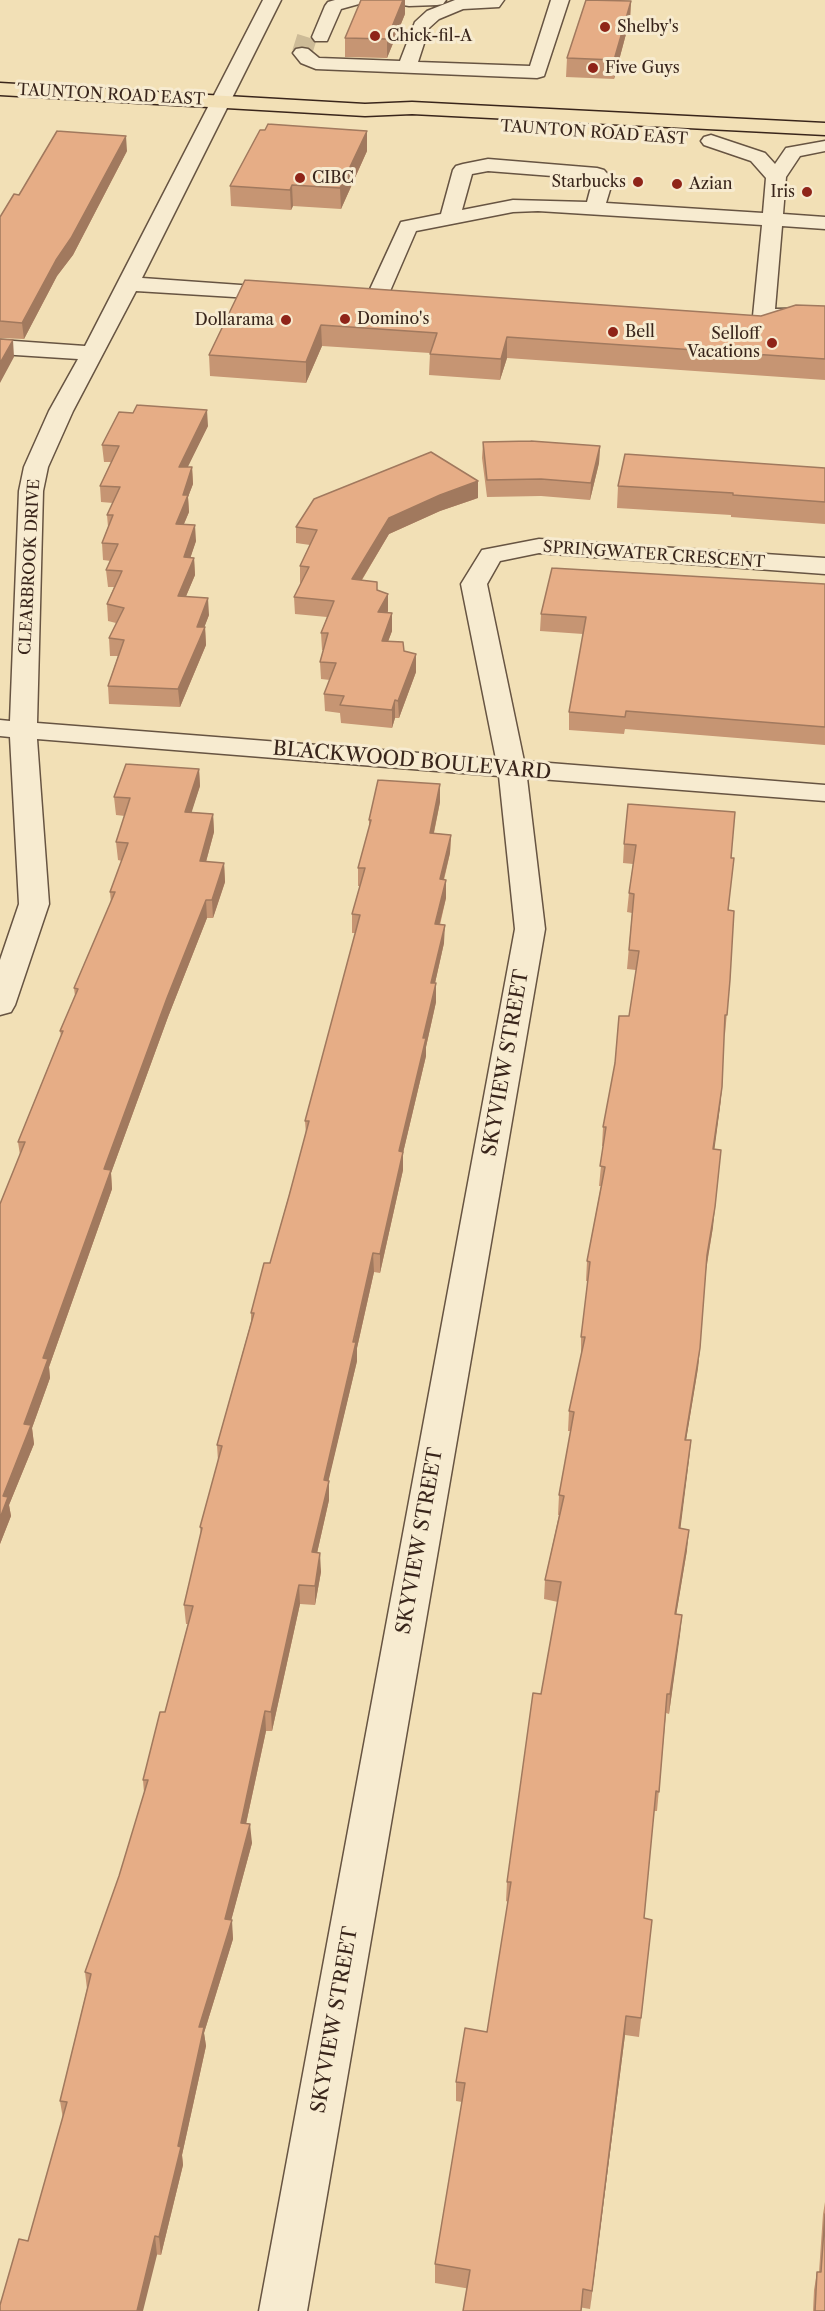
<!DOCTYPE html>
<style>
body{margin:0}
canvas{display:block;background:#f2e0b6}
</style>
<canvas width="825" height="2311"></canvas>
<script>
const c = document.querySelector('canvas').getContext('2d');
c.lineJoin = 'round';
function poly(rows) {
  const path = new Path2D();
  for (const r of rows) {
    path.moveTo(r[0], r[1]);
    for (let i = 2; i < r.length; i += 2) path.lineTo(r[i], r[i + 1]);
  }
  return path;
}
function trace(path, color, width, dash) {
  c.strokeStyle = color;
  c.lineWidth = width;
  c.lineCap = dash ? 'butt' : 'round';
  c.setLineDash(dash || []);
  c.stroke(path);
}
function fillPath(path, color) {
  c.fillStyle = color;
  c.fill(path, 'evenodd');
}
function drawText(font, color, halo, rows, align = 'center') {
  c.font = font + ' "Libre Caslon Text",serif';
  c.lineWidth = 6;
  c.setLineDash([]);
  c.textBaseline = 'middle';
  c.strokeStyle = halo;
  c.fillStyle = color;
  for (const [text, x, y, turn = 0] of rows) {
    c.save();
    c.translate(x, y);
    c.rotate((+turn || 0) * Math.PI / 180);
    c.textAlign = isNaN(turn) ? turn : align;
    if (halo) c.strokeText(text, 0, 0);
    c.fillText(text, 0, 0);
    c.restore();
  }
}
trace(poly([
 [302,53,307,37]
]), '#cdbb97', 20, [20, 10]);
const minor = poly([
 [263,0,281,0,142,278,283,288,291,289,294,294,291,299,283,300,136,291,73,411,48,467,43,491,37,723,496,759,461,584,482,550,539,539,825,558,825,574,539,553,500,561,487,584,524,761,825,785,825,801,527,778,545,929,307,2311,259,2311,515,929,499,776,37,739,49,904,15,1005,11,1012,0,1015,0,960,19,904,10,737,0,736,0,720,10,721,19,491,24,467,49,411,78,359,0,354,0,340,85,346,263,0],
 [335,0,362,0,359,4,341,9,327,41,315,41,312,37,325,6,328,2,335,0],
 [401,0,446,0,443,4,437,5,409,6,403,5,401,0],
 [455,0,504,0,499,7,463,9,439,19,429,28,418,62,530,66,551,0,569,0,544,76,537,78,316,69,301,63,293,53,296,49,302,48,308,49,319,58,400,61,415,22,427,11,455,0],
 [711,135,765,153,775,164,786,148,825,141,825,151,800,156,786,177,783,214,825,217,825,229,782,226,775,309,825,308,825,322,764,323,756,321,753,316,762,225,538,211,513,212,416,231,384,305,376,306,368,305,365,300,401,222,441,214,453,170,456,166,463,164,488,159,597,168,604,170,611,178,612,183,606,203,763,213,766,178,751,161,704,145,701,141,704,137,711,135],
 [488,171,591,179,592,183,587,202,513,200,462,210,472,174,488,171]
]);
const major = poly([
 [0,83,365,104,412,102,825,123,825,135,412,114,365,116,0,95,0,83]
]);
trace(minor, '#675442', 3);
trace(major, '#39251b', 3);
fillPath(minor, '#f7ebd0');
fillPath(major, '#f2e0b6');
fillPath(poly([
 [631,1,630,19,614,79,566,77,567,58],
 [405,14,387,58,345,57,345,38],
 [367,131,367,151,341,209,293,206,291,210,231,206,230,186],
 [127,151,73,255,57,276,24,339,0,338,0,217,19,195],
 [245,280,761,316,825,306,825,380,507,358,500,380,429,375,430,353,322,346,306,383,210,376,209,355],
 [208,426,187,467,192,467,193,484,188,497,189,512,184,524,196,541,190,558,194,558,195,575,186,596,209,615,204,627,205,627,206,645,180,707,109,704,108,686,118,656,110,656,109,638,116,623,108,621,107,604,114,587,108,587,106,570,111,561,103,560,102,543,108,527,107,515,113,503,101,502,100,486,111,462,104,462,102,445],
 [483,442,600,446,599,463,590,500,541,496,487,497,482,458],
 [825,468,825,524,731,517,731,515,617,508,618,486],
 [478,498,440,511,389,534,362,580,377,591,388,594,388,611,387,613,392,613,392,631,388,641,404,651,416,654,416,672,399,718,395,718,392,728,341,723,340,713,325,711,324,694,330,680,321,679,320,662,323,650,322,650,321,633,327,617,295,614,294,597,301,583,300,583,300,566,310,545,296,543,296,527],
 [825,584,825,745,625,729,624,734,569,730,569,712,583,634,540,631,541,614],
 [199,769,200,786,191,812,213,814,214,832,206,862,224,863,225,882,213,918,207,918,168,1017,111,1173,112,1189,49,1367,50,1378,32,1428,34,1444,9,1505,11,1516,0,1544,0,1204,20,1155,18,1142,61,1036,60,1031,75,996,74,988,111,903,110,892,122,861,118,860,116,842,125,816,116,815,114,797],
 [440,802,434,833,451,835,450,853,444,880,446,880,446,898,440,925,444,943,435,983,436,1002,426,1047,426,1056,403,1153,403,1170,380,1273,374,1272,357,1348,357,1361,328,1481,329,1500,317,1553,321,1572,315,1605,300,1604,272,1731,266,1731,246,1824,252,1843,231,1920,233,1939,204,2033,206,2046,182,2155,183,2165,161,2255,28,2241,63,2119,60,2101,87,1989,85,1972,119,1876,144,1793,143,1780,165,1712,188,1624,186,1624,184,1605,201,1535,200,1527,218,1461,217,1445,251,1322,251,1313,270,1263,306,1134,305,1121,356,933,352,933,352,914,360,886,358,886,358,868,369,829,369,820],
 [628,804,731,858,729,910,730,980,725,1034,724,1034,722,1087,720,1107,714,1149,713,1227,706,1271,698,1368,686,1440,691,1440,680,1528,687,1550,676,1615,682,1615,669,1714,666,1713,657,1811,654,1811,644,1918,652,1920,639,2037,625,2035,590,2309,435,2283,435,2264,462,2102,456,2101,456,2082,487,2032,508,1902,506,1901,507,1882,558,1602,544,1599,545,1580,559,1515,558,1515,559,1495,571,1431,568,1431,569,1411,581,1356,581,1337,588,1281,586,1281,587,1261,601,1186,599,1186,603,1146,602,1146,603,1127,629,1016,636,970,627,969,632,913,627,912,629,893,633,864,623,863,624,844],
 [825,2202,825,2311,813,2311,814,2290,817,2272,819,2272,823,2214]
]), '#c69573');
fillPath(poly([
 [403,0,405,0,405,14,387,58,387,39],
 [631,1,630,19,614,79,614,60],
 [367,131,367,151,341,209,340,188],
 [126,136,127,151,73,255,57,276,24,339,22,323,56,260],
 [292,185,293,206,291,210,290,190],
 [321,325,322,346,306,383,306,362],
 [507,337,507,358,500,380,501,359],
 [13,340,14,357,0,383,0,363],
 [207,410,208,426,180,483,179,467],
 [600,446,599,463,590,500,591,483],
 [192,467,193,484,188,497,189,512,177,540,176,524,183,495],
 [478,481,478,498,440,511,389,534,352,596,352,579,389,518,440,495],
 [195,525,196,541,185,574,184,557],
 [194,558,195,575,179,613,178,596],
 [388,594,388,611,378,629,378,612],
 [208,598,209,615,198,644,197,627],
 [392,613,392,631,382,658,382,641],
 [205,627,206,645,180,707,178,689],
 [416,654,416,672,399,718,398,701],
 [395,700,395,718,392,728,392,710],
 [199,769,200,786,186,830,185,812],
 [440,784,440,802,430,851,430,833],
 [213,814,214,832,201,880,200,861],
 [451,835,450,853,439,898,440,879],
 [224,863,225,882,213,918,212,900],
 [446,880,446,898,435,942,435,924],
 [206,900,207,918,168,1017,111,1173,112,1189,49,1367,50,1378,32,1428,34,1444,9,1505,11,1516,0,1544,0,1518,3,1496,43,1358,104,1169,167,998],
 [445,925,444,943,431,1001,431,983],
 [436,983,436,1002,426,1047,426,1056,403,1153,403,1170,380,1273,380,1254,399,1151,423,1038],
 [722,1087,720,1107,712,1168,713,1149],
 [719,1169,713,1227,705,1274,707,1255],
 [373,1253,374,1272,357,1348,357,1361,324,1500,324,1480],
 [700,1348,698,1368,683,1459,685,1440],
 [691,1440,689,1460,678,1548,679,1528],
 [329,1481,329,1500,313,1571,312,1552],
 [689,1530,687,1550,673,1634,675,1614],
 [320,1553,321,1572,315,1605,315,1586],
 [299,1585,300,1604,272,1731,271,1712],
 [682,1615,680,1635,669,1714,670,1694],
 [265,1711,266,1731,242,1842,241,1823],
 [250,1824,252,1843,227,1936,232,1920,233,1939,204,2033,206,2046,182,2155,183,2165,161,2255,159,2237,178,2146,199,2027,225,1919],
 [626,2016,625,2035,590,2309,592,2291],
 [155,2236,157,2255,143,2311,137,2311]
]), '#a1795e');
const building = poly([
 [361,0,403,0,387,39,345,38,361,0],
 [586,0,631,1,614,60,567,58,586,0],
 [268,124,367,131,340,188,292,185,290,190,230,186,260,130,265,130,268,124],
 [57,131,126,136,71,238,56,260,22,323,0,321,0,217,14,194,19,195,57,131],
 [245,280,761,316,796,305,825,306,825,359,507,337,501,359,430,354,437,333,321,325,306,362,209,355,245,280],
 [0,339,13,340,0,363,0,339],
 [137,405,207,410,179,467,192,467,183,495,188,495,176,524,195,525,184,557,194,558,178,596,208,598,197,627,205,627,178,689,108,686,124,640,109,638,124,608,107,604,122,571,106,570,118,544,102,543,113,515,107,515,120,487,100,486,119,446,102,445,119,412,133,413,137,405],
 [531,441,600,446,591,483,541,479,487,480,483,442,531,441],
 [431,452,478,481,440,495,389,518,352,579,377,582,377,590,388,594,378,612,392,613,382,641,403,642,404,651,416,654,398,701,395,700,392,710,340,705,344,696,324,694,336,663,320,662,328,633,321,633,334,601,294,597,309,567,300,566,317,530,296,527,314,499,431,452],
 [625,454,825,468,825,502,733,495,733,493,618,486,625,454],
 [552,568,825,584,825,727,626,711,625,717,569,712,586,617,541,614,552,568],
 [126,764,199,769,185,812,213,814,200,861,224,863,212,900,206,900,167,998,104,1169,111,1170,43,1358,48,1359,24,1424,31,1425,3,1496,8,1497,0,1518,0,1204,25,1142,18,1142,63,1031,60,1031,78,989,74,988,115,892,110,892,128,843,116,842,130,798,114,797,126,764],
 [378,780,440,784,430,833,451,835,440,879,446,880,435,924,445,925,431,983,436,983,423,1038,426,1038,399,1151,403,1152,380,1254,373,1253,353,1342,356,1342,324,1480,329,1481,312,1552,320,1553,315,1586,299,1585,271,1712,265,1711,241,1823,250,1824,225,1919,232,1920,199,2027,204,2027,178,2146,181,2147,159,2237,155,2236,137,2311,0,2311,0,2305,19,2239,28,2241,67,2102,60,2101,91,1974,85,1972,119,1876,148,1780,143,1780,160,1712,165,1712,193,1606,184,1605,202,1528,200,1527,222,1446,217,1445,254,1313,251,1313,264,1263,270,1263,289,1196,309,1121,305,1121,360,915,352,914,365,868,358,868,371,820,369,820,378,780],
 [628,804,735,812,731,858,734,858,728,910,734,911,730,980,727,1015,725,1015,722,1087,713,1149,721,1150,715,1207,707,1255,700,1348,685,1440,691,1440,679,1528,689,1530,675,1614,682,1615,670,1694,667,1694,659,1792,656,1791,644,1918,652,1920,641,2018,626,2016,592,2291,583,2289,581,2311,463,2311,470,2270,435,2264,465,2083,456,2082,465,2028,487,2032,511,1882,507,1882,533,1693,541,1694,561,1582,545,1580,564,1496,559,1495,574,1412,569,1411,585,1337,581,1337,590,1262,587,1261,605,1167,600,1166,606,1127,603,1127,615,1063,619,1016,629,1016,639,951,629,950,634,894,629,893,636,845,624,844,628,804],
 [825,2214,825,2311,815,2311,817,2272,821,2272,825,2214]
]);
fillPath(building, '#e6ad86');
trace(building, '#a1795e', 1.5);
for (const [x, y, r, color] of [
 [605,27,6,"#8f2418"],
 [375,36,6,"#8f2418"],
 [593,68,6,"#8f2418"],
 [300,178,6,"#8f2418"],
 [638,182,6,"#8f2418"],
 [677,184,6,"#8f2418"],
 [807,192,6,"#8f2418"],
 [345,319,6,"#8f2418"],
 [286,320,6,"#8f2418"],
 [613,332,6,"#8f2418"],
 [772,343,6,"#8f2418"]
]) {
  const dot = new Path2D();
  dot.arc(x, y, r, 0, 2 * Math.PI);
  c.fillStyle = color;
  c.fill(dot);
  trace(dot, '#f7ebd0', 2);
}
drawText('16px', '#39251b', '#f7ebd0', [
 ["Shelby's",617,27],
 ["Chick-fil-A",387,36],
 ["Five Guys",605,68],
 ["CIBC",312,178],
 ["Starbucks",626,182,"right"],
 ["Azian",689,184],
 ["Iris",795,192,"right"],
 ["Domino's",357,319],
 ["Dollarama",274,320,"right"],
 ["Bell",625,332],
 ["Selloff",760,334,"right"],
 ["Vacations",760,352,"right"]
], 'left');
drawText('16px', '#39251b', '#f7ebd0', [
 ["TAUNTON ROAD EAST",111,95,3],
 ["TAUNTON ROAD EAST",594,133,4],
 ["SPRINGWATER CRESCENT",654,555,4],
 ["CLEARBROOK DRIVE",30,567,-87]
]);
drawText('20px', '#39251b', '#f7ebd0', [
 ["BLACKWOOD BOULEVARD",412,761,5],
 ["SKYVIEW STREET",506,1063,-80],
 ["SKYVIEW STREET",420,1541,-80],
 ["SKYVIEW STREET",335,2020,-80]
]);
</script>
